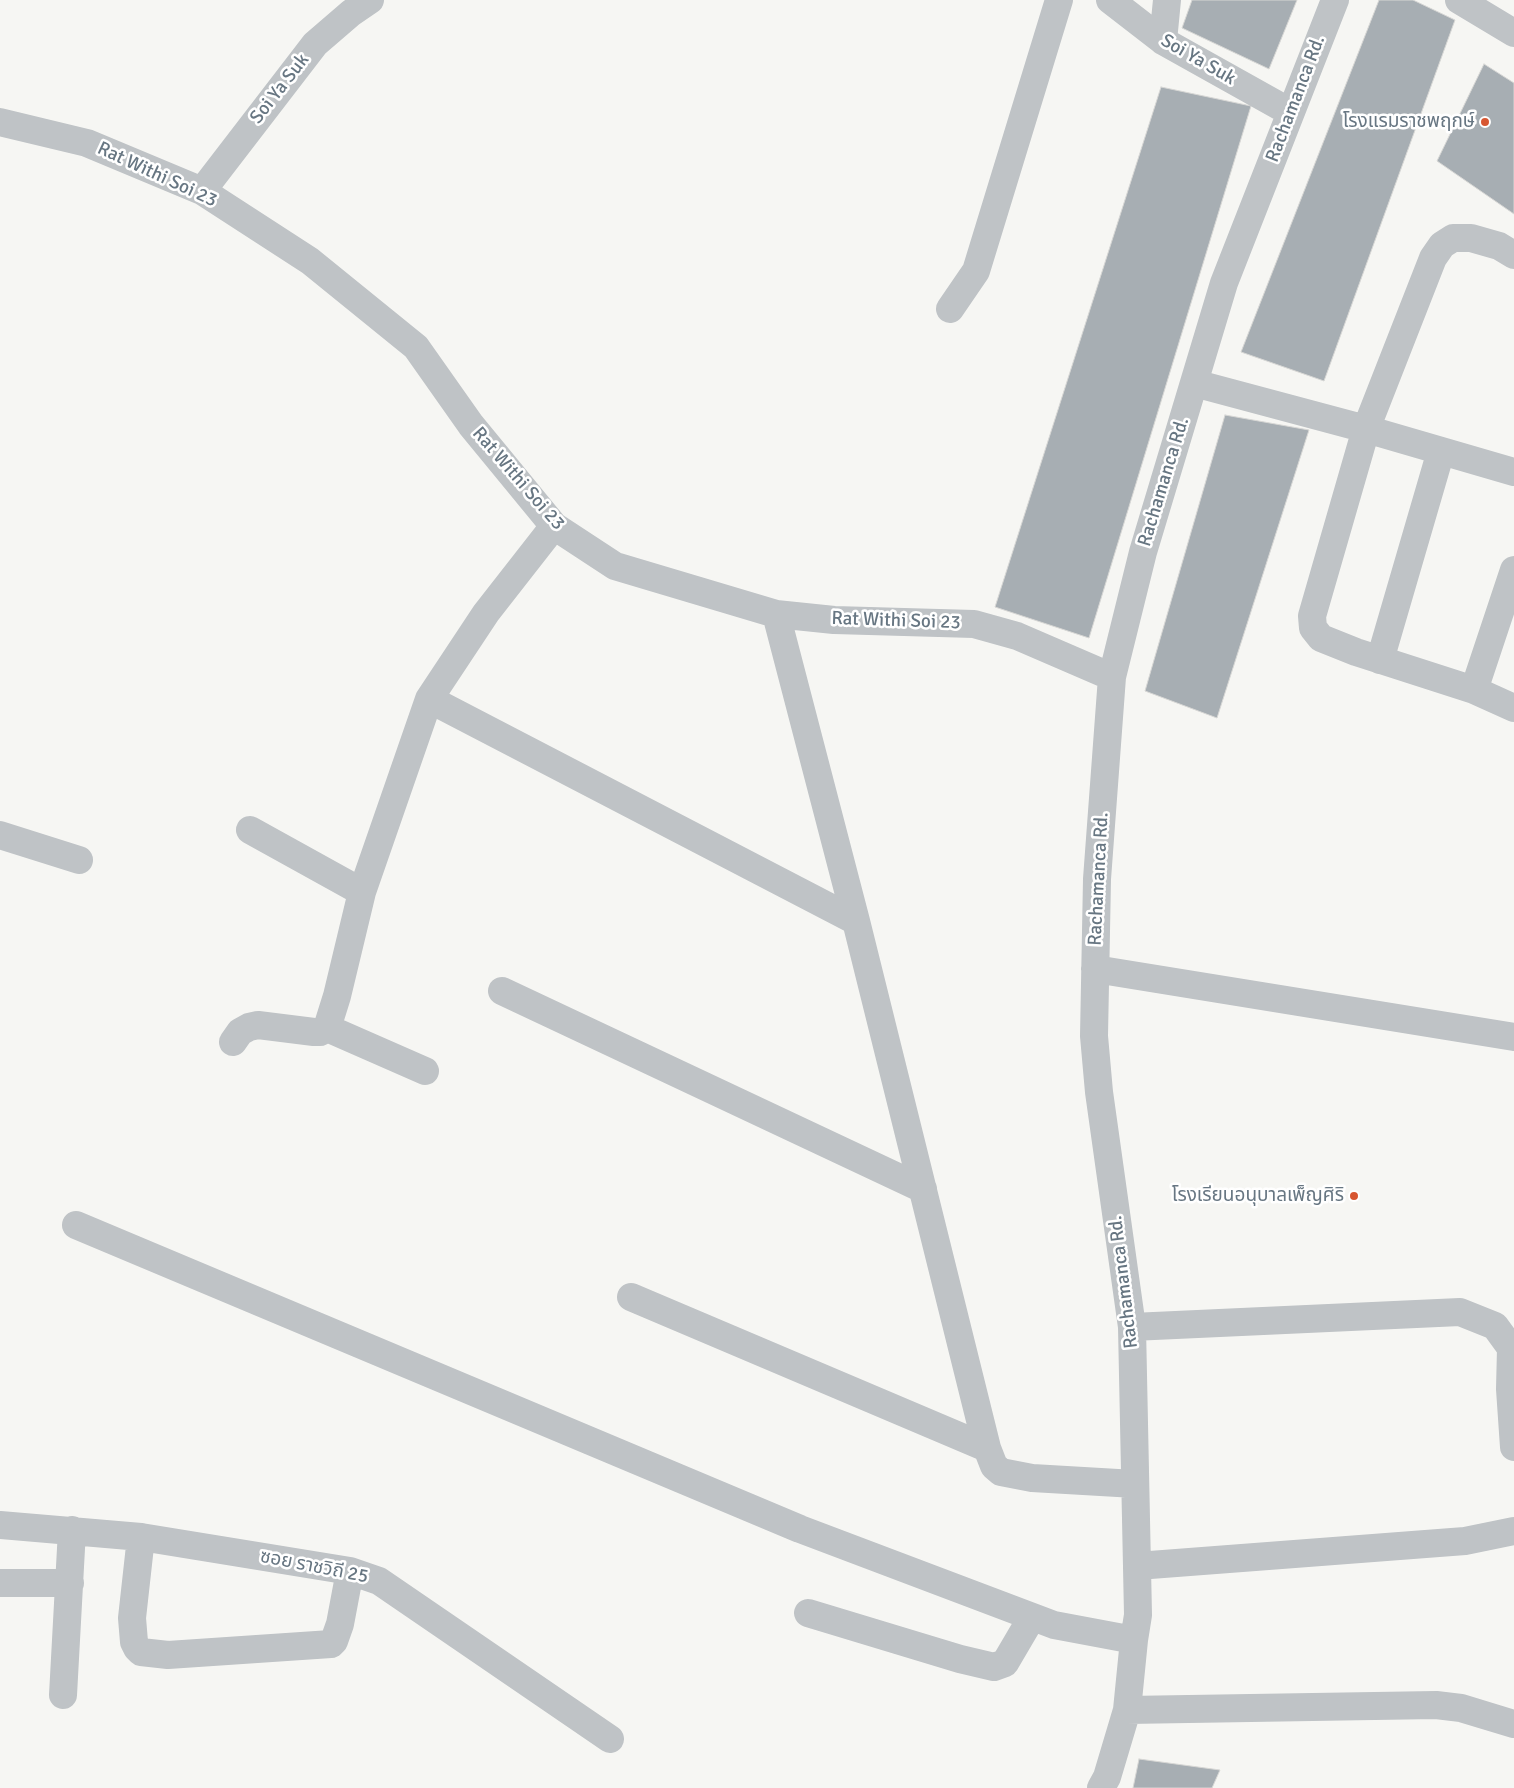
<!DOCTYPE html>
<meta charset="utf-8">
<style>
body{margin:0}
canvas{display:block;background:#f6f6f3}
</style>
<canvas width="1514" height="1788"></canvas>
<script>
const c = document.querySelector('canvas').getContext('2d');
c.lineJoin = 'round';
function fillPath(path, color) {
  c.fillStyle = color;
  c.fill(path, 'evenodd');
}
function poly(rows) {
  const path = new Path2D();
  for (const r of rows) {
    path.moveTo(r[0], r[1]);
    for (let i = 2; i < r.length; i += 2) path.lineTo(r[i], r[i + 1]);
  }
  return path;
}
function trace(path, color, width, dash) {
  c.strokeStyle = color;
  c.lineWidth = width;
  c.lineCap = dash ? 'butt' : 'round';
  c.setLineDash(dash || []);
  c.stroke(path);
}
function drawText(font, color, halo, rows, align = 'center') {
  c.font = font + ' Signika,"Noto Sans Thai",sans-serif';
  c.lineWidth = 5;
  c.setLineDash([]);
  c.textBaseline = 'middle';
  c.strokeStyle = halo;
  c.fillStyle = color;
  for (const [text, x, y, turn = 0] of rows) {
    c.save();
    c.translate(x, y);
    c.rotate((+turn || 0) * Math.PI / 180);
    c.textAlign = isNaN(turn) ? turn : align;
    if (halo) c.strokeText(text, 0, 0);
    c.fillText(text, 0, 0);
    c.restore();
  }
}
const building = poly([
 [1192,0,1297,0,1269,69,1182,28,1192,0],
 [1379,0,1413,0,1455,20,1324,381,1241,352,1379,0],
 [1484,64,1514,83,1514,214,1437,161,1484,64],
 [1161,87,1251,106,1089,638,995,607,1161,87],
 [1225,415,1309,430,1217,718,1145,691,1225,415],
 [1139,1759,1220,1770,1212,1788,1133,1788,1139,1759]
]);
fillPath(building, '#a7aeb3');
trace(building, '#d7d7d5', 1);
trace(poly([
 [1110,0,1163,41,1290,112],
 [1459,0,1514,33],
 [1163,41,1167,0],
 [0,122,87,143,202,191,310,261,416,347,471,425,554,526,615,566,776,614,834,620,974,624,1017,636,1112,677],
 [202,191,315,44,351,13,370,0],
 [1514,255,1499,246,1471,238,1453,238,1442,245,1433,258,1366,429,1312,616,1313,628,1321,638,1356,652,1474,690,1514,570],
 [950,309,976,271,1059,0],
 [1194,383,1366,429,1514,472],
 [776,614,856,921,987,1448,994,1466,1001,1472,1032,1478,1135,1484],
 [1380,660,1441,451],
 [1474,690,1514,708],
 [429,699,856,921],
 [250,830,362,892],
 [0,835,79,860],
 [1095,969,1514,1037],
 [502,991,923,1189],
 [327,1028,425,1071],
 [233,1042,240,1032,249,1027,258,1025,314,1032,320,1032,327,1028,337,996,362,892,429,699,486,613,554,526],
 [76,1225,800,1529,1054,1625,1134,1640],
 [631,1297,987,1448],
 [1132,1327,1460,1312,1495,1326,1511,1348,1510,1389,1514,1447],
 [0,1525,141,1537,350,1571,379,1581,610,1739],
 [141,1537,132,1618,134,1642,137,1648,141,1652,168,1655,331,1644,334,1641,340,1624,350,1571],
 [1137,1566,1465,1541,1514,1531],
 [0,1583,70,1583],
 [808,1613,960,1659,994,1667,1005,1663,1032,1617],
 [63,1695,72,1530],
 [1127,1710,1436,1705,1461,1708,1514,1724],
 [1101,1788,1107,1777,1127,1710,1134,1640,1138,1615,1132,1327,1099,1092,1094,1036,1097,879,1112,677,1143,552,1224,283,1335,0]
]), '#bfc3c6', 28);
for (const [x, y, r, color] of [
 [1485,122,5,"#d75631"],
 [1354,1196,5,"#d75631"]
]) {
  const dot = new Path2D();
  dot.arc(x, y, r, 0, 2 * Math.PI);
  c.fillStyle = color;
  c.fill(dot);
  trace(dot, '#fff', 2);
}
drawText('19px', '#677682', '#fff', [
 ["Soi Ya Suk",1198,60,30],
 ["Soi Ya Suk",280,89,-52],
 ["Rachamanca Rd.",1296,99,-69],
 ["Rat Withi Soi 23",157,175,25],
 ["Rat Withi Soi 23",518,479,49],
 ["Rachamanca Rd.",1164,482,-73],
 ["Rat Withi Soi 23",896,621,2],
 ["Rachamanca Rd.",1099,879,-87],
 ["Rachamanca Rd.",1124,1282,-97],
 ["ซอย ราชวิถี 25",314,1567,11]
]);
drawText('19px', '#677682', '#fff', [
 ["โรงแรมราชพฤกษ์",1475,122],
 ["โรงเรียนอนุบาลเพ็ญศิริ",1344,1196]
], 'right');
</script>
